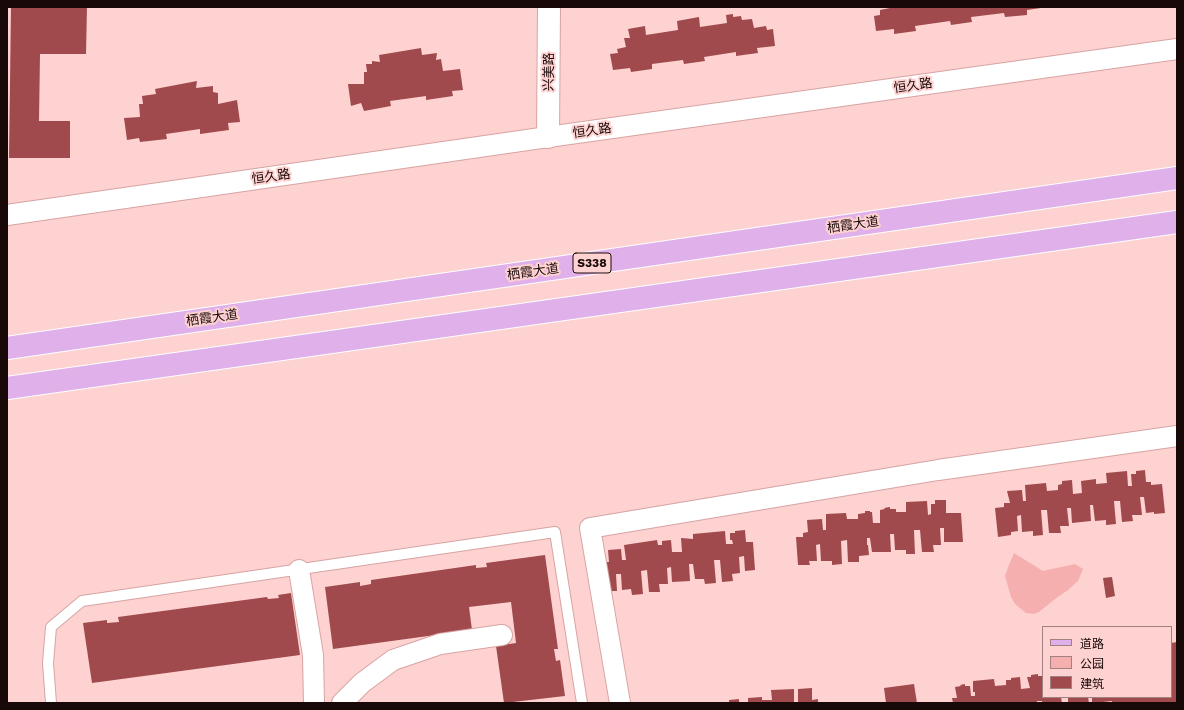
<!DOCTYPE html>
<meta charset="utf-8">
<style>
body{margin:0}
#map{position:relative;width:1184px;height:710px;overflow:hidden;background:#fdd2d1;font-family:"Work Sans","Noto Sans SC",sans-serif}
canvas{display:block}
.frame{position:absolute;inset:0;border:8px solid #180808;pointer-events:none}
.legend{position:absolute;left:1042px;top:626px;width:130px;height:72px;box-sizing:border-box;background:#fdd2d1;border:1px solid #a18181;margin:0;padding:5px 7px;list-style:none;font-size:12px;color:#180808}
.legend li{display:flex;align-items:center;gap:8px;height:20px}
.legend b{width:20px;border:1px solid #a18181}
</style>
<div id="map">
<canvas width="1184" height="710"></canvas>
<div class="frame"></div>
<ul class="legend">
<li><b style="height:5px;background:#e0b0eb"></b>道路</li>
<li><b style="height:11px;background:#f4afae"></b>公园</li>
<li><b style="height:11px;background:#a04a4d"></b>建筑</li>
</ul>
</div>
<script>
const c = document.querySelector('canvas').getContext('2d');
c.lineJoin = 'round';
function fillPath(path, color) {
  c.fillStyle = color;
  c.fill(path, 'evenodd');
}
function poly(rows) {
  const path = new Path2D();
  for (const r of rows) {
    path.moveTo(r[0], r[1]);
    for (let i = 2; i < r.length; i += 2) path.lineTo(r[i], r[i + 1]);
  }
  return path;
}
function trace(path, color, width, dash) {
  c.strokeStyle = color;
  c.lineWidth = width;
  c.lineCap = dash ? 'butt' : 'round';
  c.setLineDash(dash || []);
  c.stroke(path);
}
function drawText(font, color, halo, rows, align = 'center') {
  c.font = font + ' "Work Sans","Noto Sans SC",sans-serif';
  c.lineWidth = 4;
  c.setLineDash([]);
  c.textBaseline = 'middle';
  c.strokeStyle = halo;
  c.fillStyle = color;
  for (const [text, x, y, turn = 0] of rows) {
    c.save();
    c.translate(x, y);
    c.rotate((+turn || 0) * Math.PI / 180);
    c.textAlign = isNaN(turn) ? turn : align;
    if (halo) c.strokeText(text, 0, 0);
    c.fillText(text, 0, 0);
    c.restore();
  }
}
fillPath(poly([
 [1014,553,1043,571,1075,564,1083,569,1078,581,1068,590,1055,599,1039,612,1034,614,1026,613,1015,604,1011,597,1005,576,1009,565]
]), '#f4afae');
fillPath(poly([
 [11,7,87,7,86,54,40,54,39,121,70,121,70,158,9,158],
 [895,7,1041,7,1041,8,1027,10,1027,15,1005,17,1004,13,971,17,972,22,951,25,950,21,915,26,916,31,894,34,894,29,876,31,874,16,880,15,880,10],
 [733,14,733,17,741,16,742,20,752,19,754,28,766,26,767,30,773,29,775,46,757,48,758,53,736,56,736,52,704,57,705,61,684,64,683,60,652,64,652,69,631,72,630,68,613,70,610,54,618,53,617,49,626,47,624,38,630,38,628,29,645,26,646,35,678,30,677,21,699,17,700,27,727,23,726,15],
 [421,48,422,55,437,53,436,60,441,59,443,71,460,69,463,90,452,91,453,96,426,100,426,96,390,101,391,106,364,111,361,103,351,106,348,84,364,84,364,72,367,72,366,64,372,64,372,61,380,62,379,55],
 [197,81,196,88,213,86,213,92,218,93,218,104,237,100,240,122,228,123,229,130,200,134,200,129,166,134,167,139,140,142,139,138,127,140,124,118,140,117,139,104,143,104,142,96,156,94,155,89],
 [1145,470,1146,482,1151,482,1151,485,1162,484,1165,513,1154,514,1154,512,1146,513,1144,497,1140,497,1142,515,1132,515,1133,521,1122,522,1120,501,1114,501,1116,524,1106,525,1106,520,1095,521,1093,505,1090,505,1091,521,1072,523,1071,508,1067,508,1069,526,1060,526,1061,533,1049,533,1047,510,1041,510,1043,535,1033,536,1033,531,1022,532,1021,515,1017,516,1018,531,1011,532,1011,535,998,537,995,508,1004,507,1004,503,1010,503,1007,491,1022,490,1023,501,1026,501,1025,485,1046,483,1047,491,1058,490,1058,485,1062,484,1062,481,1072,480,1073,494,1082,493,1081,481,1096,479,1096,484,1107,483,1106,473,1127,471,1128,486,1132,486,1131,474,1136,474,1136,471],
 [935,500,946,500,946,513,961,513,963,542,944,542,944,528,940,528,941,545,933,545,934,552,922,552,920,530,914,530,915,554,906,554,906,550,895,550,894,534,890,534,891,552,872,552,870,538,867,538,867,545,868,545,869,555,859,556,859,562,848,562,847,540,841,541,842,564,832,565,832,561,821,561,820,544,816,545,817,561,809,561,810,565,798,565,796,537,803,537,803,533,808,532,807,520,822,519,823,530,826,530,826,514,846,513,847,519,858,519,858,514,865,513,865,511,870,511,870,512,872,512,873,523,880,523,880,510,885,509,884,508,890,507,890,509,896,509,896,512,906,512,906,502,927,501,928,515,931,514,931,504,935,504],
 [745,530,746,542,753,542,755,570,745,571,744,556,739,557,740,573,732,574,733,581,722,582,720,560,714,560,716,583,705,584,704,579,695,579,693,564,689,564,690,581,672,582,671,567,667,568,668,584,659,584,660,592,649,592,647,570,641,571,643,594,632,595,631,589,622,590,621,574,616,574,617,591,607,591,605,562,609,562,608,550,621,549,622,560,626,560,624,545,657,540,658,545,662,545,662,541,671,540,672,552,682,552,681,538,693,539,693,534,725,531,726,544,733,544,732,540,730,540,730,533,735,533,735,531],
 [545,555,558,649,554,649,556,661,560,660,565,696,504,703,496,646,516,643,511,602,469,607,472,630,333,649,325,587,360,582,360,586,371,584,371,580,476,565,476,568,487,567,486,563],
 [1112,577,1115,596,1106,598,1103,578],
 [291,593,300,655,92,683,83,623,107,620,107,623,119,622,118,617,267,597,268,599,279,598,278,595],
 [1177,642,1177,702,1166,703,1112,703,1112,701,1103,702,1103,703,1092,703,1092,697,1171,697,1171,643],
 [1038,674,1038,676,1043,676,1043,697,1061,697,1062,703,1042,703,1042,701,1037,701,1037,703,953,703,952,698,957,698,955,687,961,686,960,685,965,684,965,686,970,686,971,696,975,696,975,692,973,692,973,681,994,679,995,686,1006,685,1006,680,1011,680,1011,678,1020,677,1021,689,1030,688,1027,677,1031,677,1031,675],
 [914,684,917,703,886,703,884,688],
 [812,688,812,700,818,699,818,703,798,703,798,689],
 [794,689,794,703,748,703,748,698,762,697,762,700,772,700,771,690],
 [1068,697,1088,697,1089,703,1068,703],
 [739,699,739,703,729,703,729,700]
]), '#a04a4d');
const lane = poly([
 [51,703,48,663,51,627,82,601,555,532,582,703]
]);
const street = poly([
 [7,215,548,137,1177,49],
 [299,570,313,655,314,703],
 [342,703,362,683,393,660,440,644,502,635],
 [620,703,590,528,938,470,1177,436]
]);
const secondary = poly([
 [548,137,549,7]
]);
const primary = poly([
 [7,348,1177,178],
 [7,388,1177,222]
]);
trace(lane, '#d7a4a3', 12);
trace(street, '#d7a4a3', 22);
trace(secondary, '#d7a4a3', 24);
trace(primary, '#fff', 24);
trace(lane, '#fff', 10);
trace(street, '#fff', 20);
trace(secondary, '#fff', 22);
trace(primary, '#e0b0eb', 22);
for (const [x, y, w] of [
 [592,263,38]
]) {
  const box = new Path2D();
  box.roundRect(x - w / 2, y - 10, w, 20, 3);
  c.fillStyle = '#fdd2d1';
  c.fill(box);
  trace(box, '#180808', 1);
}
drawText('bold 12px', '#180808', null, [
 ["S338",592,263]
]);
drawText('13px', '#180808', '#fdd2d1', [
 ["兴美路",549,72,-90],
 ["恒久路",913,86,-8],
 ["恒久路",592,131,-8],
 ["恒久路",271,177,-8],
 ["栖霞大道",853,225,-8],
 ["栖霞大道",533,272,-8],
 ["栖霞大道",212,318,-8]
]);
</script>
